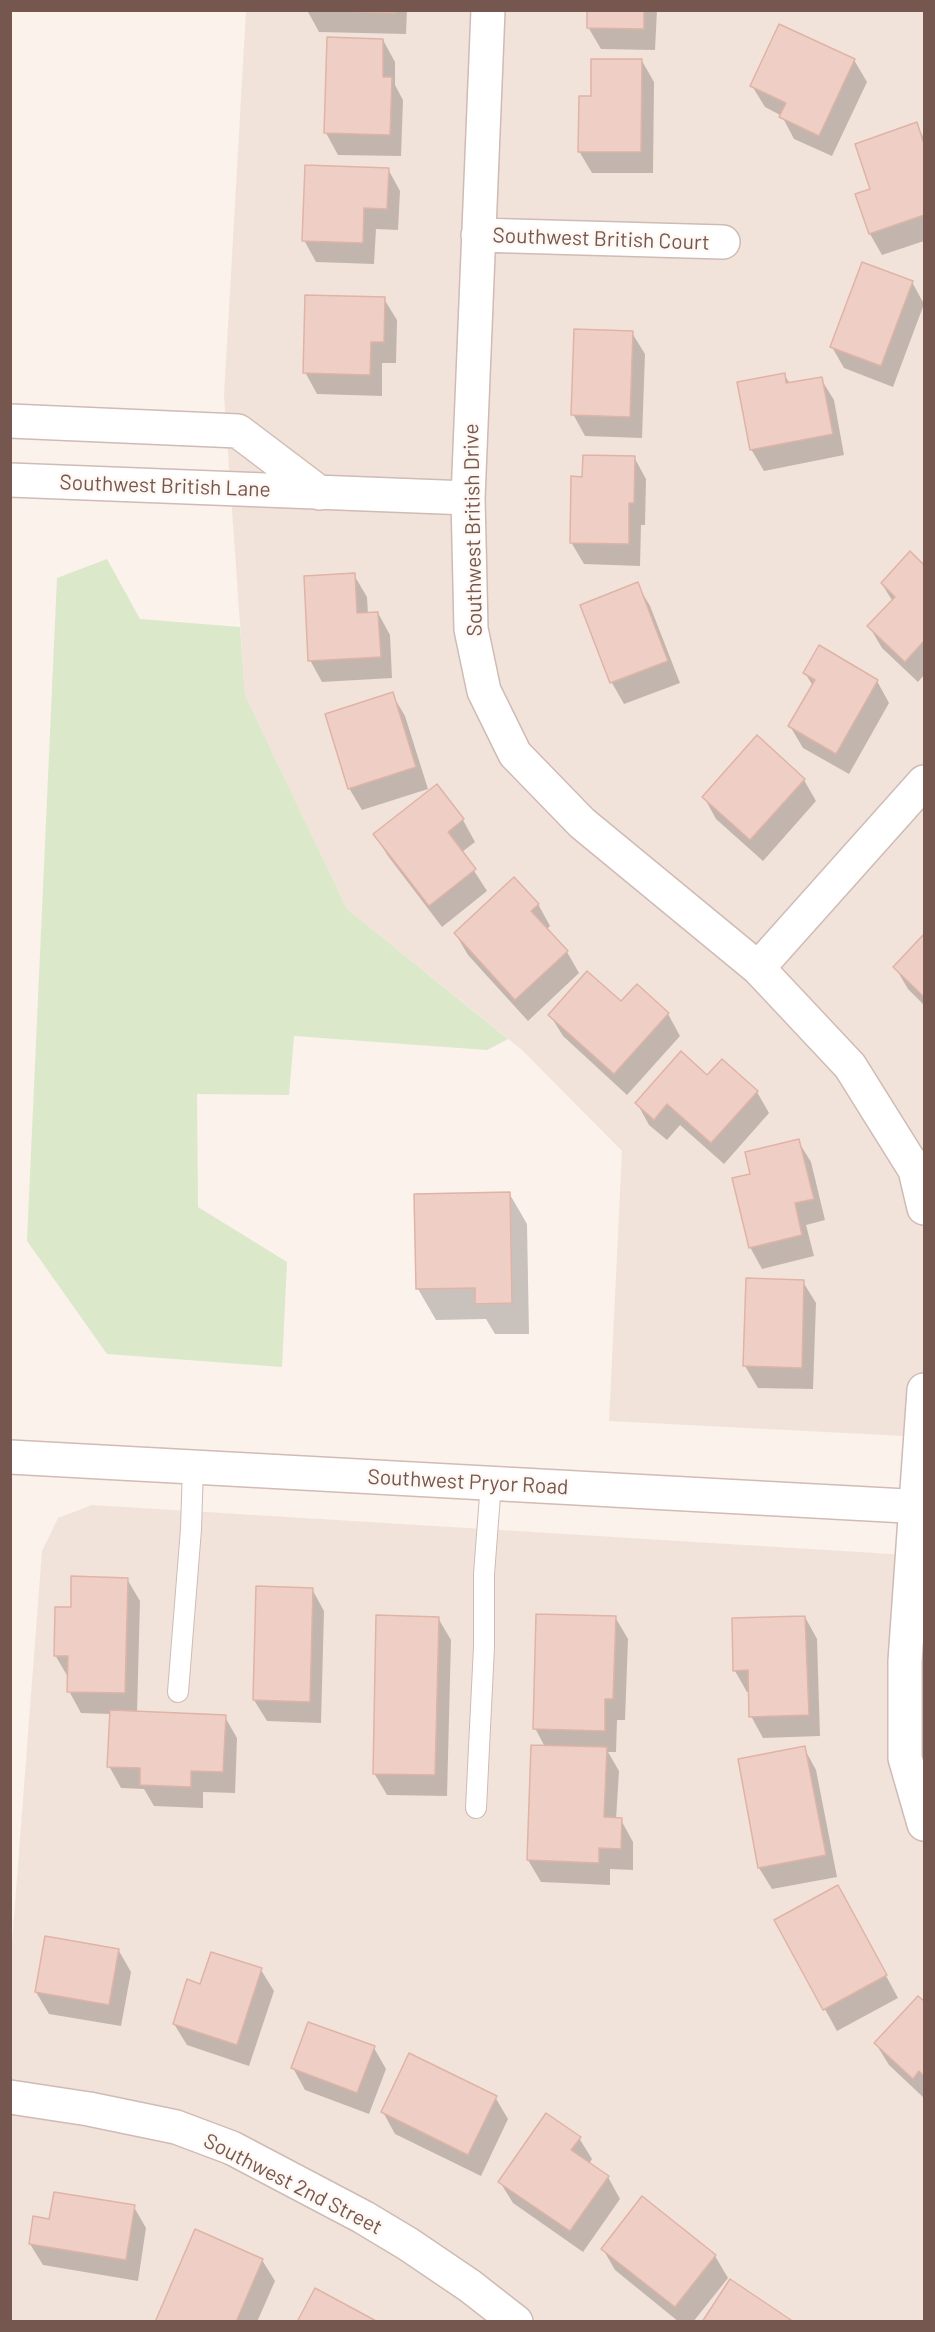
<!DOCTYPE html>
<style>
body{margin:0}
#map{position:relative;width:935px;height:2332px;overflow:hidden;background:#fbf2eb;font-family:Barlow,sans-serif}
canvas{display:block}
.frame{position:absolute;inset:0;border:12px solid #755750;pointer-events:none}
</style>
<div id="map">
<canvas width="935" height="2332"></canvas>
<div class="frame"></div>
</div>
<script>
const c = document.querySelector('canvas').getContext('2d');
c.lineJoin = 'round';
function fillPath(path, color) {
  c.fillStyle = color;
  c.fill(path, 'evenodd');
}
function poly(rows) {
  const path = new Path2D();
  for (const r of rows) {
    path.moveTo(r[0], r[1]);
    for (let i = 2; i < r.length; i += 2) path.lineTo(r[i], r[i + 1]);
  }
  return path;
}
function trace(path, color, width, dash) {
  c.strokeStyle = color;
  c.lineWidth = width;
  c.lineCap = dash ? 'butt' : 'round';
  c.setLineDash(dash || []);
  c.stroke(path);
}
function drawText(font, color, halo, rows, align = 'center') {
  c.font = font + ' Barlow,sans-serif';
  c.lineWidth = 4.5;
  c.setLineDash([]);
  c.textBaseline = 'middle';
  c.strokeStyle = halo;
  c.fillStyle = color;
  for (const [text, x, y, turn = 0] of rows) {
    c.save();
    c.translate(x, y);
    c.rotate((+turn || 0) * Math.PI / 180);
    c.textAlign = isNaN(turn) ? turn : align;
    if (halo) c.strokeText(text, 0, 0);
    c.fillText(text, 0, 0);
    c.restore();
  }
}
fillPath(poly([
 [246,11,924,11,924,1437,609,1421,622,1151,522,1050,347,909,245,695,224,396],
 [92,1505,924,1556,924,2321,11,2322,11,1956,42,1551,58,1518]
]), '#f2e3da');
fillPath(poly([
 [107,559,140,619,240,627,245,695,347,909,508,1039,487,1050,294,1036,289,1095,197,1094,198,1207,287,1262,282,1367,107,1354,27,1241,57,578]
]), '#dce8ca');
fillPath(poly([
 [307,10,407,10,406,34,319,32],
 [589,10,657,10,655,50,601,49,588,27],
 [383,40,395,62,395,85,403,100,401,156,338,155,326,133],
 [854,60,867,82,832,156,794,139,782,116,765,107,752,86],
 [642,61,654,82,653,173,592,173,579,151,592,97],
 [916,124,924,138,924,241,882,255,870,234,857,195,872,189],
 [388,169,400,191,398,230,376,229,374,264,316,262,304,240],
 [912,282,924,304,893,387,844,368,832,347],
 [384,299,397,320,396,363,382,363,382,396,317,394,305,372],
 [632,333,645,354,642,438,585,436,573,414],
 [784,374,790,384,821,379,834,400,844,455,764,471,751,449],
 [634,457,646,479,645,525,641,525,640,566,584,564,571,542,584,478],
 [910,553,924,567,924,675,918,682,882,648,869,626,893,602,882,584],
 [354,575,367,597,368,614,378,613,390,635,392,678,322,682,310,660],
 [637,584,650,606,680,683,624,704,612,683,582,605],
 [805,673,877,681,889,703,849,774,803,748,790,726,813,686],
 [392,694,405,716,428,789,362,810,349,788],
 [804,780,816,801,763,861,716,819,704,797],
 [437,786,463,820,475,842,462,852,487,891,442,927,388,856,375,835],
 [538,904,550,926,546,930,567,952,579,973,528,1021,468,955,455,933],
 [924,936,924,1005,908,989,895,967],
 [668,1014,680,1036,627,1095,563,1036,550,1015],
 [708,1077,757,1092,769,1113,724,1164,680,1125,667,1140,649,1125,637,1103],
 [798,1141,811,1162,825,1220,806,1225,814,1256,762,1269,750,1247,752,1175],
 [509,1193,527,1224,529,1334,495,1334,486,1319,436,1320,418,1289,415,1196],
 [803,1282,816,1303,813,1389,758,1388,745,1366],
 [127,1579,140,1601,137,1713,225,1717,237,1738,235,1793,203,1792,203,1808,154,1806,144,1789,121,1788,109,1766,111,1714,81,1713,69,1691,68,1677,55,1655,72,1609],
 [312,1589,324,1611,321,1723,267,1721,254,1700],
 [615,1617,628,1639,625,1720,617,1720,616,1752,608,1752,619,1771,616,1820,621,1820,633,1842,633,1870,610,1869,610,1885,541,1882,528,1860,545,1747,535,1728],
 [805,1617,817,1639,820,1736,763,1738,751,1716,750,1692,747,1692,735,1671],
 [438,1618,451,1640,447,1796,387,1795,374,1773],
 [804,1748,816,1770,837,1877,772,1889,759,1868,740,1760],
 [850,1909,898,1998,837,2031,776,1921],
 [119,1951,131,1972,121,2026,49,2014,36,1992],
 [261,1970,274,1991,249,2066,187,2045,174,2024,201,1986],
 [919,1998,924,2003,924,2098,889,2065,876,2044],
 [374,2048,386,2069,369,2114,305,2090,293,2068],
 [495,2097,508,2119,481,2176,395,2134,383,2112],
 [579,2138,592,2159,589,2164,608,2177,620,2199,583,2252,513,2203,500,2182],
 [643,2198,715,2256,728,2278,693,2322,679,2322,615,2270,603,2249],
 [134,2207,146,2228,138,2281,43,2265,30,2244,51,2221],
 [262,2260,275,2281,257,2322,157,2322]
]), '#0003');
const building = poly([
 [309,10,395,10,395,13,309,10],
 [587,10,644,10,644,29,587,28,587,10],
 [779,24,855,59,819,136,779,117,786,103,750,86,779,24],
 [327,37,383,39,383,77,392,77,390,135,324,133,327,37],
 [591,59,642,59,641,152,578,152,579,96,591,96,591,59],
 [917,122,924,144,924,215,869,234,855,194,870,189,855,144,917,122],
 [305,165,389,168,387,209,364,208,363,243,302,241,305,165],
 [862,262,913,281,881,366,830,347,862,262],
 [305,295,385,297,384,342,371,342,370,375,303,373,305,295],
 [574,329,633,331,630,417,571,415,574,329],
 [785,373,786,383,822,377,833,434,750,450,737,382,785,373],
 [583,455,635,456,634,503,629,503,629,544,570,543,571,476,582,477,583,455],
 [910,551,924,565,924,641,905,662,867,626,895,597,881,583,910,551],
 [355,573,357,613,378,612,381,657,308,661,304,576,355,573],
 [638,582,668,661,610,683,580,605,638,582],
 [819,645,878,680,836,754,788,726,815,680,803,673,819,645],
 [393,692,416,767,348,789,325,714,393,692],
 [757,735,805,779,750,840,702,797,757,735],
 [437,784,464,819,448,832,476,869,429,906,373,834,437,784],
 [514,877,539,904,531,911,568,951,515,1000,454,933,514,877],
 [924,934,924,997,893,967,924,934],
 [587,971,621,1001,637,984,669,1013,614,1074,548,1015,587,971],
 [681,1051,707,1075,722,1059,758,1091,711,1143,667,1104,654,1120,635,1103,681,1051],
 [799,1139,814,1199,795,1203,802,1235,749,1248,732,1178,750,1174,745,1152,799,1139],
 [510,1192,512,1303,475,1304,475,1288,416,1289,414,1194,510,1192],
 [746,1278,804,1280,802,1368,743,1366,746,1278],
 [71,1576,128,1578,125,1693,67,1692,68,1656,54,1656,55,1607,71,1607,71,1576],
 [256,1586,313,1588,310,1702,253,1700,256,1586],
 [536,1614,616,1616,613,1699,605,1699,605,1731,533,1729,536,1614],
 [376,1615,439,1617,435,1775,373,1774,376,1615],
 [805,1616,809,1715,749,1717,748,1670,733,1671,732,1618,805,1616],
 [110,1710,226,1715,223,1772,191,1771,191,1787,140,1785,140,1768,107,1767,110,1710],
 [531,1745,607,1747,604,1817,622,1818,621,1849,599,1848,599,1863,527,1860,531,1745],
 [805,1746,826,1855,758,1868,738,1759,805,1746],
 [838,1885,887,1975,823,2010,774,1920,838,1885],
 [45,1936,119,1949,109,2005,35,1992,45,1936],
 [211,1952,262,1968,237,2045,173,2024,187,1979,200,1984,211,1952],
 [918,1996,924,2001,924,2076,919,2071,913,2079,874,2043,918,1996],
 [308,2022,375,2046,357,2093,291,2068,308,2022],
 [409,2053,497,2096,468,2155,381,2112,409,2053],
 [546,2113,581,2137,571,2150,609,2176,570,2231,498,2182,546,2113],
 [54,2192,135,2205,126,2260,29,2244,33,2216,49,2219,54,2192],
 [642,2196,716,2255,675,2307,601,2249,642,2196],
 [195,2229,263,2259,236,2322,155,2322,195,2229],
 [730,2279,794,2322,702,2322,730,2279],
 [315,2288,378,2322,297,2322,315,2288]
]);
fillPath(building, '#efcfc5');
trace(building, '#e0b3a7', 1.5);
const lane = poly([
 [178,1692,191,1529,193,1467],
 [476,1808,484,1647,484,1574,491,1483]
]);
const street = poly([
 [488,10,468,498,471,629,484,691,515,754,582,823,758,968,850,1066,915,1170,924,1167],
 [478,235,723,242],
 [10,421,238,431,320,493],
 [10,480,468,498],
 [758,968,924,782],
 [915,1170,924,1208],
 [924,1390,905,1661,905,1758,924,1824],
 [10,2097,89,2109,176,2127,232,2148,363,2217,408,2244,470,2286,516,2322]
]);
const secondary = poly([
 [10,1457,924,1507]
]);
trace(lane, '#cfbbb4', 22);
trace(street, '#cfbbb4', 36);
trace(secondary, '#d2bbb2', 36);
trace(lane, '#fff', 20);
trace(street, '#fff', 33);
trace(secondary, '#fff', 33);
drawText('21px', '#755750', '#fef7f2', [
 ["Southwest British Court",601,239,2],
 ["Southwest British Lane",165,486,2],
 ["Southwest British Drive",473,530,-91],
 ["Southwest Pryor Road",468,1482,3],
 ["Southwest 2nd Street",293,2184,27]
]);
</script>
